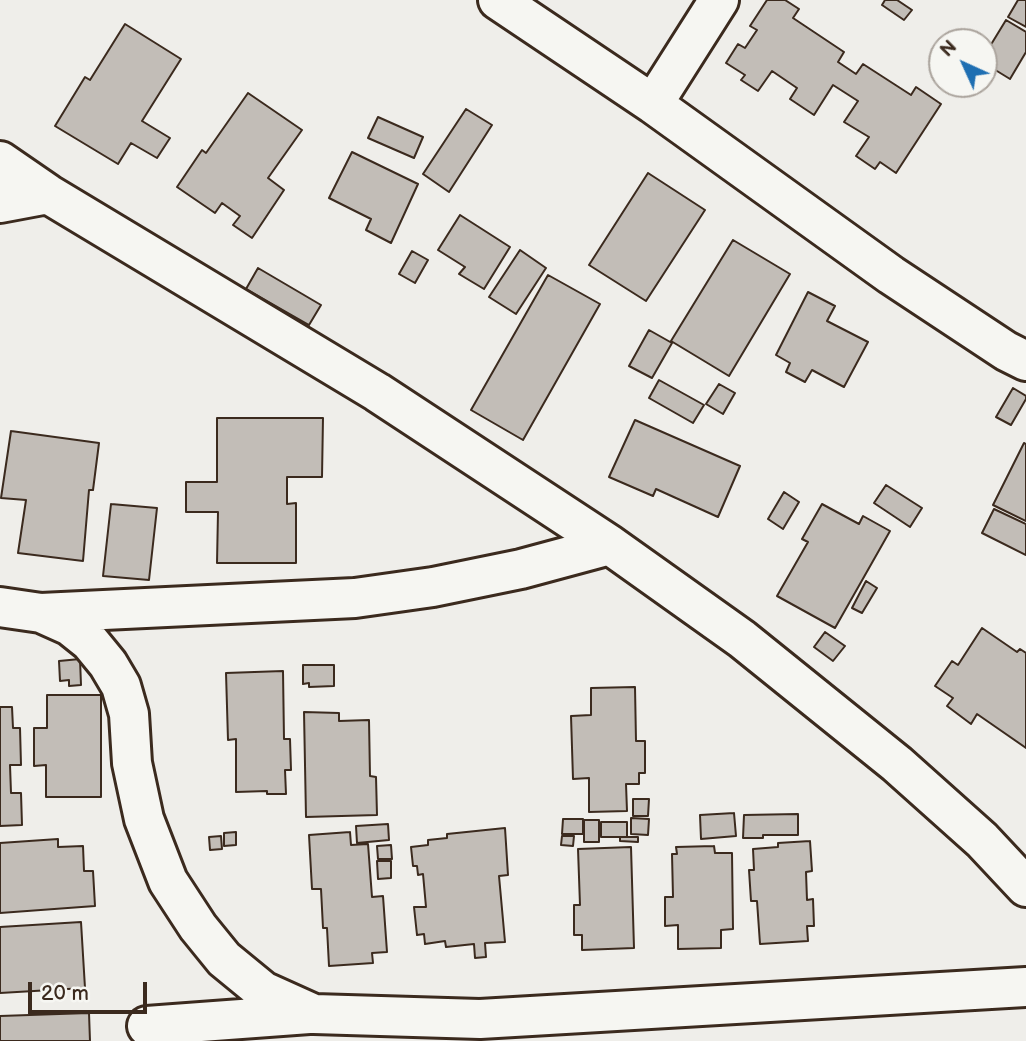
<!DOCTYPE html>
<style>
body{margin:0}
#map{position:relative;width:1026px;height:1041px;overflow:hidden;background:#efeeea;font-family:"Balsamiq Sans",sans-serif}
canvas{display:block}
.north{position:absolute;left:928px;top:28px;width:70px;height:70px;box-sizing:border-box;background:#f6f6f2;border:2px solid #aba49d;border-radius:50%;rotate:315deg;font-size:19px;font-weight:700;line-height:28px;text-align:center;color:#3b2a1e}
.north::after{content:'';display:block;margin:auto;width:24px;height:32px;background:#1f6fb2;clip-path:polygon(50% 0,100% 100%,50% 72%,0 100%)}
.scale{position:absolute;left:28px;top:982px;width:119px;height:32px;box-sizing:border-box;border:4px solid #3b2a1e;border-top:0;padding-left:9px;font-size:21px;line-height:24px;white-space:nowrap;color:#3b2a1e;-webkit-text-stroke:5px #f6f6f2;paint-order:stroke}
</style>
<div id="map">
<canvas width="1026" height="1041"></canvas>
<div class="north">N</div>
<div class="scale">20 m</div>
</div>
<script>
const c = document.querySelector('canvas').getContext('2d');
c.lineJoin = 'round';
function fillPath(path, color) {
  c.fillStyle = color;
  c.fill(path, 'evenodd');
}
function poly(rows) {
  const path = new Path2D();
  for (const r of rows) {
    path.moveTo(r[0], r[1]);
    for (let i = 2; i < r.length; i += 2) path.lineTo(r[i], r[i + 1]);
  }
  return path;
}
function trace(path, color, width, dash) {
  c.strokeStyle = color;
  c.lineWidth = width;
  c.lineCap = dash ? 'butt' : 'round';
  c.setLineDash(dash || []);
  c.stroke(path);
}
const building = poly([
 [767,0,785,0,799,9,793,18,844,52,838,62,856,74,863,64,911,95,916,87,941,104,896,173,880,162,875,169,856,156,869,137,844,122,858,101,833,85,814,115,790,99,797,88,772,71,758,91,741,80,745,75,726,63,738,44,745,48,757,30,750,26,767,0],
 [885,0,897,0,912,10,904,20,882,5,885,0],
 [1018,0,1026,0,1026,27,1008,17,1018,0],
 [1006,20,1026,32,1026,52,1010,79,984,63,984,56,1006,20],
 [125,24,181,59,142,121,170,138,157,158,131,143,118,164,55,126,85,77,90,80,125,24],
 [248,93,302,130,268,178,284,190,252,238,233,225,240,216,222,203,215,213,177,187,202,150,206,153,248,93],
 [466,109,492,125,449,192,423,174,466,109],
 [378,117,423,137,414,158,368,138,378,117],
 [352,152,418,184,391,243,366,230,371,219,329,198,352,152],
 [648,173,705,210,646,301,589,265,648,173],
 [460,215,510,247,484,289,459,274,465,267,438,250,460,215],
 [733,240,790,274,729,376,671,341,733,240],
 [520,250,546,268,516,314,489,297,520,250],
 [412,251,428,260,415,283,399,274,412,251],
 [258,268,321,305,309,325,246,289,258,268],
 [548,275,600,304,523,440,471,410,548,275],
 [808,292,835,306,827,321,868,342,844,387,812,370,805,382,786,372,790,363,776,355,808,292],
 [649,330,672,343,652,378,629,366,649,330],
 [659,380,704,405,693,423,649,398,659,380],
 [719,384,735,393,723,414,706,404,719,384],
 [1013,388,1026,396,1026,399,1011,425,996,417,1013,388],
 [217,418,323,418,322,477,287,477,287,504,296,503,296,563,217,563,218,512,186,512,186,482,217,482,217,418],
 [635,420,740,466,718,517,656,489,653,496,609,477,635,420],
 [11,431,99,443,93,490,89,490,83,561,18,553,26,500,1,498,11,431],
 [1024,443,1026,444,1026,521,993,505,1024,443],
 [886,485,922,508,910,527,874,503,886,485],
 [784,492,799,502,783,529,768,519,784,492],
 [111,504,157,508,149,580,103,576,111,504],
 [822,504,859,524,863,516,890,531,835,628,777,596,808,542,802,539,822,504],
 [994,509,1026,524,1026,555,982,533,994,509],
 [866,581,877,588,862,613,852,608,866,581],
 [982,628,1017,652,1020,649,1026,653,1026,748,977,714,971,724,947,706,953,698,935,686,952,661,958,665,982,628],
 [825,632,845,646,833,661,814,647,825,632],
 [80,659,81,685,69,686,69,680,60,681,59,661,80,659],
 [303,665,334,665,334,686,309,687,309,683,303,684,303,665],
 [283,671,284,739,290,739,291,770,285,770,286,794,267,794,267,791,236,792,236,739,228,740,226,673,283,671],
 [635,687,636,741,645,741,645,773,639,773,639,784,626,784,627,811,589,812,589,778,573,779,571,716,591,715,591,688,635,687],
 [47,695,101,695,101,797,46,797,46,765,34,766,34,728,47,728,47,695],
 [0,707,12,707,13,728,20,728,21,765,10,765,11,793,21,793,22,825,0,826,0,707],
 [304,712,339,713,339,721,369,720,370,776,376,777,377,815,306,817,304,712],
 [633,799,649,799,648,816,633,816,633,799],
 [734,813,736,836,701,839,700,815,734,813],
 [798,814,798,835,763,835,763,838,743,838,744,815,798,814],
 [631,818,649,819,648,835,631,834,631,818],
 [563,819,583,819,583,834,562,834,563,819],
 [584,820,599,820,599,842,584,842,584,820],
 [601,822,627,822,627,837,601,837,601,822],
 [388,824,389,840,357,843,356,826,388,824],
 [505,828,508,875,499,876,505,942,485,943,486,957,475,958,474,944,446,947,445,941,425,944,424,934,417,935,414,907,426,907,423,874,418,875,417,866,413,866,411,847,428,845,428,840,447,838,447,834,505,828],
 [236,832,236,845,224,846,224,833,236,832],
 [350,832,351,845,368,844,372,897,383,896,387,952,372,953,373,963,329,966,327,928,323,928,321,889,312,889,309,835,350,832],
 [221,836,222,849,210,850,209,837,221,836],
 [562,836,574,836,573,846,561,845,562,836],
 [620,837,638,837,638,842,620,841,620,837],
 [58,839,58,847,83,846,84,871,93,871,95,906,0,913,0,843,58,839],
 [810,841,812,871,806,872,807,900,813,899,814,926,807,926,808,941,760,944,757,901,751,901,749,870,754,870,753,849,778,847,778,843,810,841],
 [391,845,392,859,378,859,377,846,391,845],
 [714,846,715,853,732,853,733,929,721,930,721,948,678,949,678,925,665,926,665,897,673,897,672,854,677,854,676,847,714,846],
 [631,847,634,948,582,950,582,935,574,935,574,905,580,905,578,849,631,847],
 [377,861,391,861,391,878,378,879,377,861],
 [81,922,85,988,0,993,0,927,81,922],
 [89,1013,90,1041,0,1041,0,1016,89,1013]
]);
fillPath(building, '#c2bdb7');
trace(building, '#3b2a1e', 2);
const minor = poly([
 [498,0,653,104,891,275,1006,351,1026,361],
 [653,104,719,0],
 [0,161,48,194,377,392,610,545,742,639,897,764,982,840,1026,887],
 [0,203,48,194],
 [0,607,41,613,70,626,90,642,108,664,121,686,129,714,132,763,144,819,168,881,198,927,224,959,263,991,314,1014,480,1019,1026,987],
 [41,613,355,598,433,587,521,569,610,545],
 [147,1026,309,1014]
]);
trace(minor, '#3b2a1e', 44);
trace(minor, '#f6f6f2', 38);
</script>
